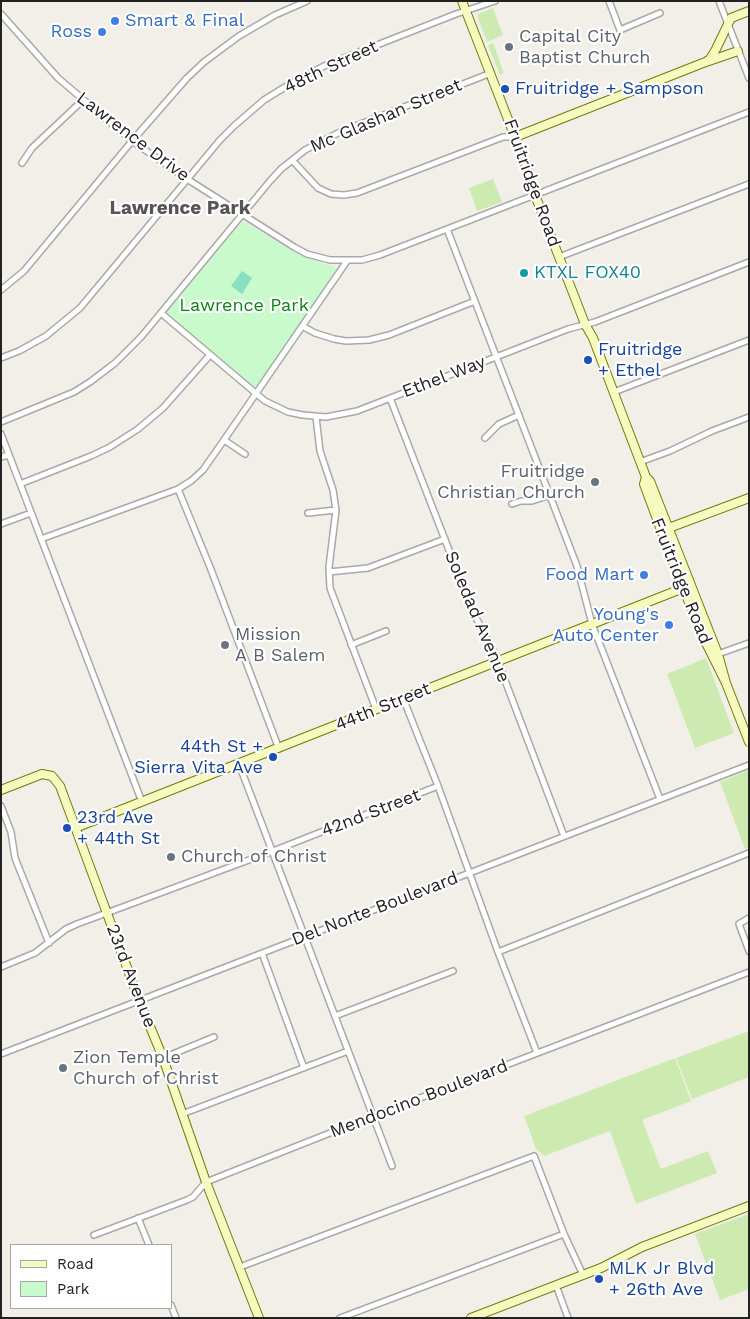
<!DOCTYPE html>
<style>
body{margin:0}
#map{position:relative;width:750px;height:1319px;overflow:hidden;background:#f2efe9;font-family:"Work Sans",sans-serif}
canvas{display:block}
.frame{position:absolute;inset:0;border:2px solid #222;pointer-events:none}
.legend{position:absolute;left:10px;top:1244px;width:162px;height:65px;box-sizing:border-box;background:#fff;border:1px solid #a7a7a7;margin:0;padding:6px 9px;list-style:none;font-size:15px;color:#222}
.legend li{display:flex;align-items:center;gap:10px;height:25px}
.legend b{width:25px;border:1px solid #a7a7a7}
</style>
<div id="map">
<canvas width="750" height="1319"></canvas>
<div class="frame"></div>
<ul class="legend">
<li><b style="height:6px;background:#f7fabf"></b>Road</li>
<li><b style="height:14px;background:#c8facc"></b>Park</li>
</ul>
</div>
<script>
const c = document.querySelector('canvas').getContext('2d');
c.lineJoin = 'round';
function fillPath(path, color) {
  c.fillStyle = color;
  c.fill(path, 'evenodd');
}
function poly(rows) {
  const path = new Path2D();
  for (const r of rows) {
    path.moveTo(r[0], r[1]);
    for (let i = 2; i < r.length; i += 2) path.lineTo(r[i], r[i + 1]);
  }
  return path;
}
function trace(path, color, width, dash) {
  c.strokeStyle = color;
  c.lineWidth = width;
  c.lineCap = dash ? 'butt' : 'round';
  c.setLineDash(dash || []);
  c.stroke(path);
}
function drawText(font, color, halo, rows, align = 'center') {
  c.font = font + ' "Work Sans",sans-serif';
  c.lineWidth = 4.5;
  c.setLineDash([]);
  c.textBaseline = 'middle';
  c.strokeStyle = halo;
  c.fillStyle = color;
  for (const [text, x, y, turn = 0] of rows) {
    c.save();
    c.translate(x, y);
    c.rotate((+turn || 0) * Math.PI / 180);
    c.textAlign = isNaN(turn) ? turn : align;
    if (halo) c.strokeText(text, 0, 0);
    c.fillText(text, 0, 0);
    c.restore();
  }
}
fillPath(poly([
 [493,8,503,35,487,42,478,18,478,14],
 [493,43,504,73,500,75,488,45],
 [493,179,502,202,477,211,469,188],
 [706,658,734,733,695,748,667,674],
 [746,771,749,772,749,848,745,849,720,782],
 [749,1031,749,1077,692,1099,676,1058],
 [675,1058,691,1101,642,1120,661,1169,708,1151,717,1173,636,1204,610,1131,544,1156,536,1149,524,1116],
 [749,1214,749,1289,720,1300,695,1234]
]), '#cdebb0');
fillPath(poly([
 [242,222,247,223,297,254,321,263,333,266,336,270,259,384,254,386,167,314,168,309]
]), '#c8facc');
fillPath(poly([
 [242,271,252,278,242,294,231,286]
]), '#88e0be');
const street = poly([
 [609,1,620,30,660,13],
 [719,1,749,78],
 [1,14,58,78,132,141,187,179,294,247,307,254,330,260,362,260,380,255,749,112],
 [292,160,318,188,331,194,344,195,357,193,503,137,515,137],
 [22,163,32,148,83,100],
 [447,229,577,566,592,624,660,799],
 [559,257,749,184],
 [1,290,24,271,132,141,187,78,204,62,239,36,275,15,307,1],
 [161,313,265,401,288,412,303,415,326,417,357,411,568,329,595,322,749,262],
 [302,326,315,333,334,339,346,341,369,340,389,335,475,301],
 [1,358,19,351,46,336,80,308,220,140,234,126,264,100,290,84,326,65,456,14,495,1],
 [614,392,749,340],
 [390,398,473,612,495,654,564,836],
 [316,417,320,451,333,490,336,510,329,567,330,588,376,709],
 [1,422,74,392,90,382,115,363,141,337,270,181,281,169,305,150,340,132,491,73],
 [1,434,142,802],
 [485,438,499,424,519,415],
 [224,440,245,454],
 [1,457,9,455],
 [640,462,670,451,712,431,749,417],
 [20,484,91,456,110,447,138,429,163,408,210,355],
 [178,489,210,567,279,749],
 [512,504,521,501,532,501,550,495],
 [308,513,336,510],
 [1,524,31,513],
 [41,539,178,489,191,481,203,470,224,440,347,261],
 [329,572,368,568,445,539],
 [351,645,386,631],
 [718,654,749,643],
 [403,698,438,786,498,952,537,1053],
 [239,764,392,1166],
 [1,806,11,832,15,858,49,943],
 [749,918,739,924,749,951],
 [498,952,749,853],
 [262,953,304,1068],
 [1,967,35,953,66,929,77,924,273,851,438,786],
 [335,1016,453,971],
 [1,1054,749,765],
 [163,1058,214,1037],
 [182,1114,348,1051],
 [138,1218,149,1245],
 [94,1235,187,1200,193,1197,206,1182,373,1116,749,972],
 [240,1267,534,1156,564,1234,583,1275],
 [556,1285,568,1318],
 [171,1305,176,1318],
 [340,1318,564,1234]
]);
const secondary = poly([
 [462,1,525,163,535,195,585,324,593,338,646,477,650,481,718,654,726,683],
 [707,61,710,59,716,49,731,18,749,11],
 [515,137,703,63,738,51],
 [646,477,644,484,670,554,701,633,726,683,749,742],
 [666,529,749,498],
 [1,790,42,774,52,776,60,786,139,1000,163,1058,206,1182,259,1318],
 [75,828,691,585],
 [471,1318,601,1268,642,1247,749,1206]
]);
trace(street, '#a9a9a9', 8);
trace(secondary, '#707d05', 10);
trace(street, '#fff', 5);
trace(secondary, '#f7fabf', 8);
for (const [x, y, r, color] of [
 [115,21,5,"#3f7fe0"],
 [102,32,5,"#3f7fe0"],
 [509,47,5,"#6b7280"],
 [505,89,5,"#1a4fb4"],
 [524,273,5,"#0f9aa8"],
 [588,360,5,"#1a4fb4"],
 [595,482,5,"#6b7280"],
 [644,575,5,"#3f7fe0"],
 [669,625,5,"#3f7fe0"],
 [225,645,5,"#6b7280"],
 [273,757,5,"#1a4fb4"],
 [67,828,5,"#1a4fb4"],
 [171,857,5,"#6b7280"],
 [63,1068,5,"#6b7280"],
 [599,1279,5,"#1a4fb4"]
]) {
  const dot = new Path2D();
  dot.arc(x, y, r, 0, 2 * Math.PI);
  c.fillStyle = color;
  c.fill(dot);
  trace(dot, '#fff', 2);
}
drawText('18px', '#366cbe', '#fff', [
 ["Smart & Final",125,21,"left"],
 ["Ross",92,32],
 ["Food Mart",634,575],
 ["Young's",659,615],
 ["Auto Center",659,636]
], 'right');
drawText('18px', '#5b616d', '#fff', [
 ["Capital City",519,37],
 ["Baptist Church",519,58],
 ["Fruitridge",585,472,"right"],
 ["Christian Church",585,493,"right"],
 ["Mission",235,635],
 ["A B Salem",235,656],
 ["Church of Christ",181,857],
 ["Zion Temple",73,1058],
 ["Church of Christ",73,1079]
], 'left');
drawText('18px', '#222', '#fff', [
 ["48th Street",331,67,-25],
 ["Mc Glashan Street",386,116,-23],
 ["Lawrence Drive",133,137,37],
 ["Fruitridge Road",532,183,70],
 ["Ethel Way",444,377,-21],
 ["Fruitridge Road",681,581,68],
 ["Soledad Avenue",477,617,67],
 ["44th Street",383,707,-22],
 ["42nd Street",371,813,-21],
 ["Del Norte Boulevard",375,909,-21],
 ["23rd Avenue",131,976,69],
 ["Mendocino Boulevard",419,1099,-21]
]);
drawText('18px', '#164399', '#fff', [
 ["Fruitridge + Sampson",515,89],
 ["Fruitridge",598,350],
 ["+ Ethel",598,371],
 ["44th St +",263,747,"right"],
 ["Sierra Vita Ave",263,768,"right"],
 ["23rd Ave",77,818],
 ["+ 44th St",77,839],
 ["MLK Jr Blvd",609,1269],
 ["+ 26th Ave",609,1290]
], 'left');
drawText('18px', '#0d838f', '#fff', [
 ["KTXL FOX40",534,273]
], 'left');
drawText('18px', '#0c8416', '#fff', [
 ["Lawrence Park",244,306]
]);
drawText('bold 19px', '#555', '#fff', [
 ["Lawrence Park",180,208]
]);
</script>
